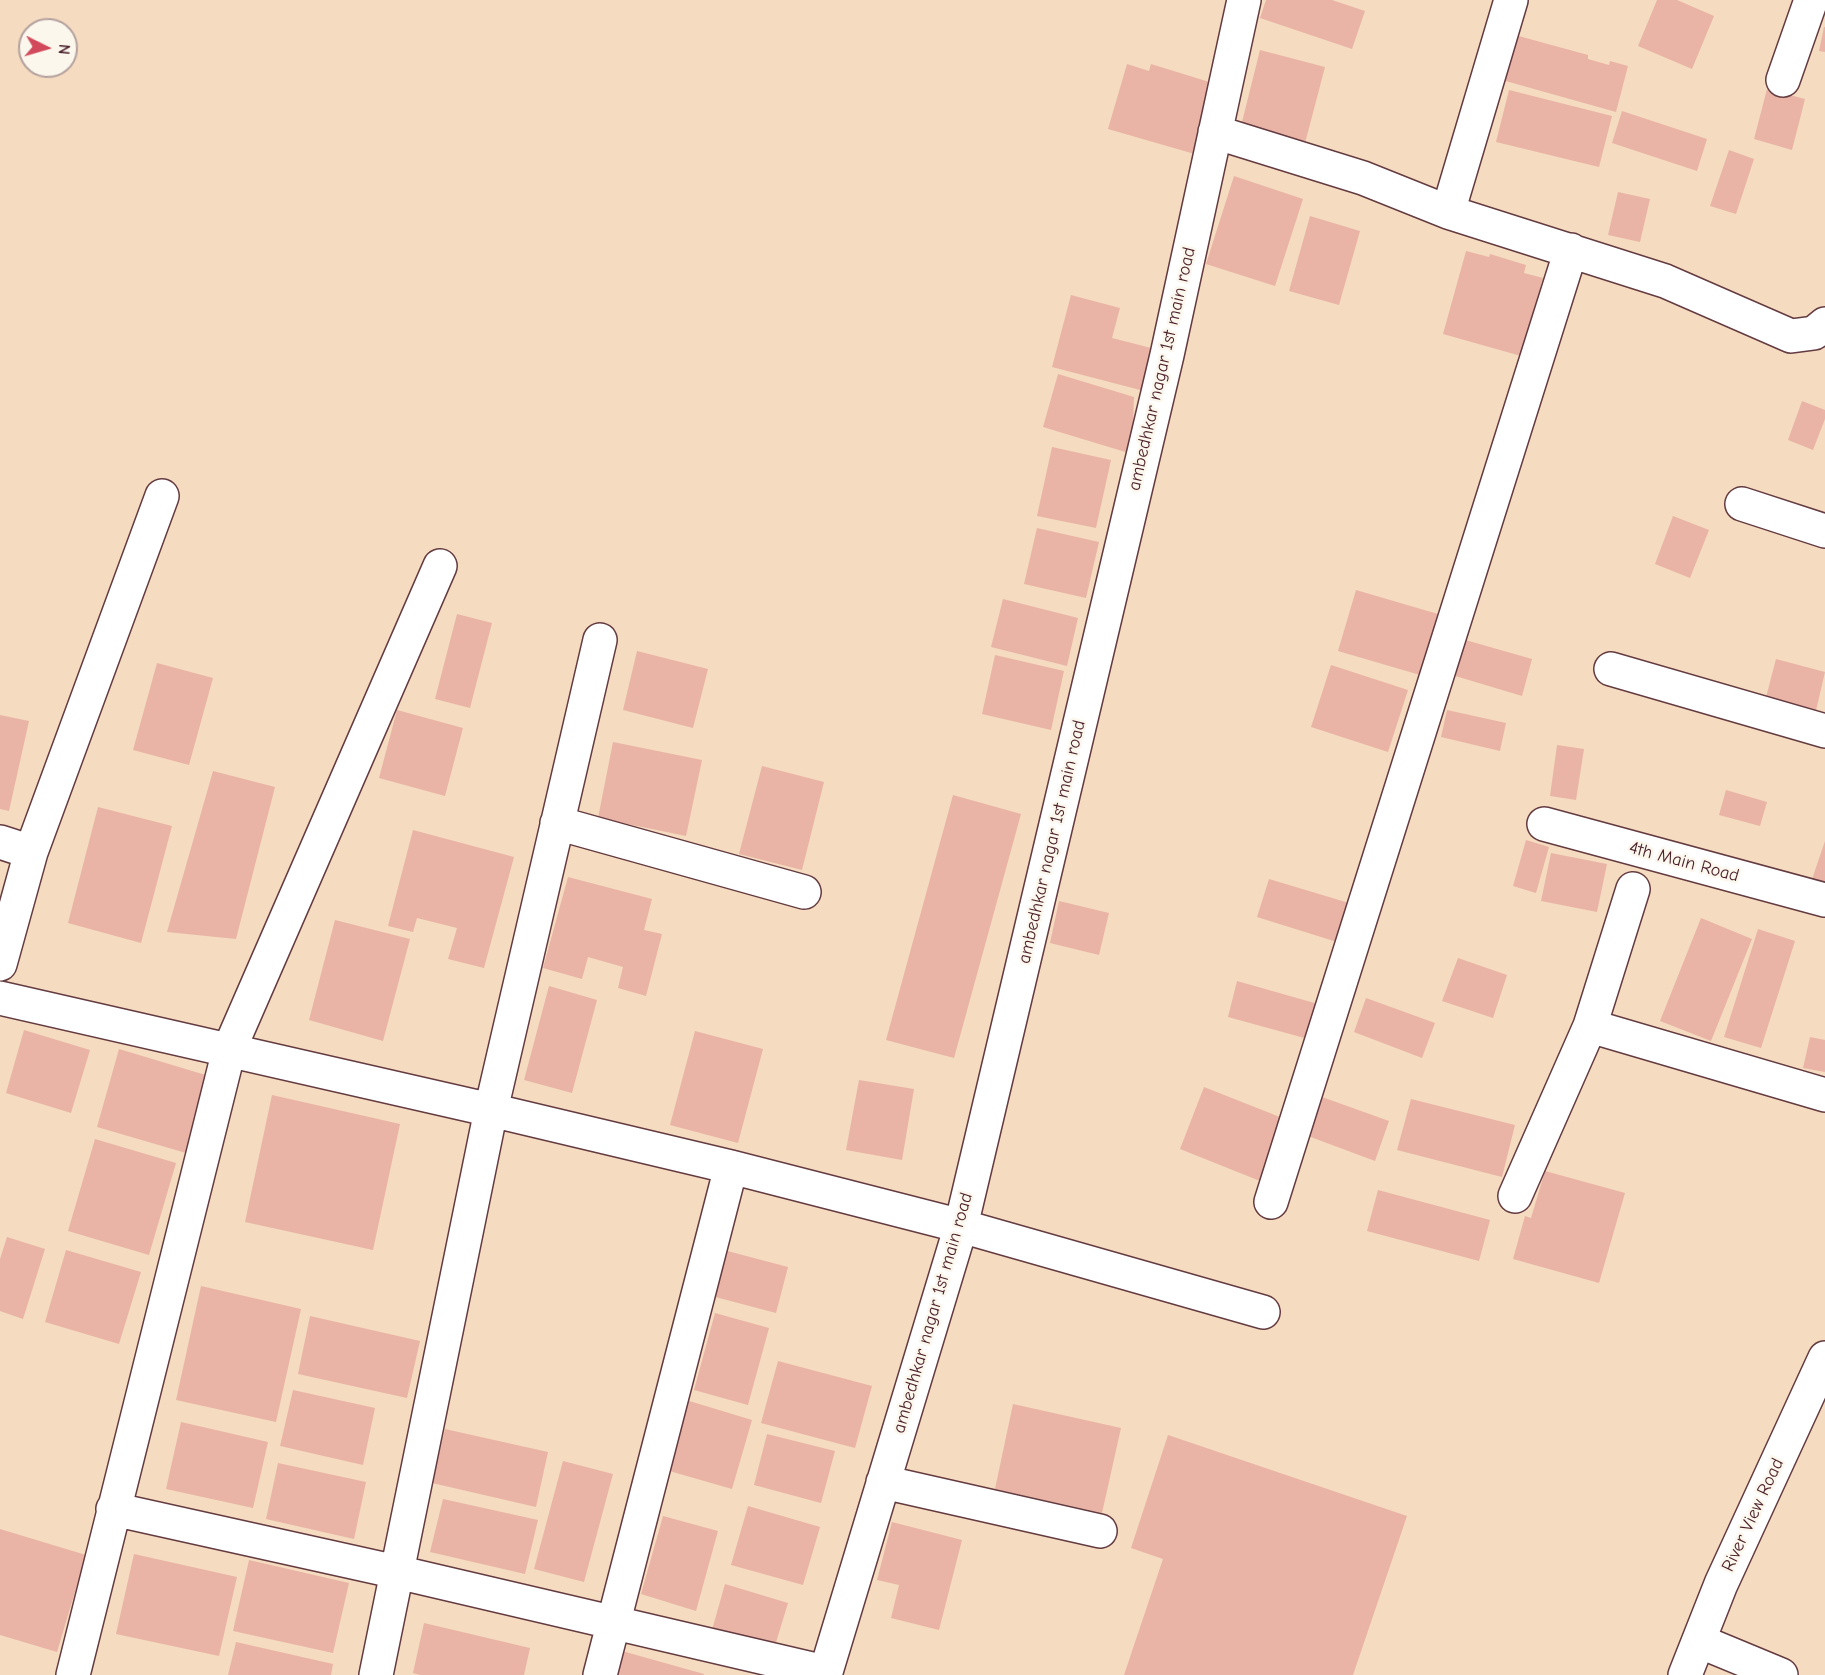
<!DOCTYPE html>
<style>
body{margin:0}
#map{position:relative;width:1825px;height:1675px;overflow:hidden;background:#f5dbbf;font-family:"Comic Neue",sans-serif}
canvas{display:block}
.north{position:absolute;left:18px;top:18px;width:60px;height:60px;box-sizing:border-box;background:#fbf7ec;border:2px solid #b4a19f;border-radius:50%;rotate:95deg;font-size:16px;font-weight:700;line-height:24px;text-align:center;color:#4a1f2b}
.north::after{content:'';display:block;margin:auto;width:21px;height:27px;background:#d1495b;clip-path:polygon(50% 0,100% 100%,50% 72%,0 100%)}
</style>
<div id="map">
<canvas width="1825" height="1675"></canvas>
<div class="north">N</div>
</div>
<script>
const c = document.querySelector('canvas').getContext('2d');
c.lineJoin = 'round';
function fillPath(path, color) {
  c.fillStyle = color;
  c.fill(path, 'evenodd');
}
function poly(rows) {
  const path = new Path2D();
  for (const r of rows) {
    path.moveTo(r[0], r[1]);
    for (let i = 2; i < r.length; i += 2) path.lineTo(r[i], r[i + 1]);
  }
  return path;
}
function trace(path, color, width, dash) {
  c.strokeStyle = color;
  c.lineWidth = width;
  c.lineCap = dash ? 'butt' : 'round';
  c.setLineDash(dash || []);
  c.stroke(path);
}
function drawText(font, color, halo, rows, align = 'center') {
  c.font = font + ' "Comic Neue",sans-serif';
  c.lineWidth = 5;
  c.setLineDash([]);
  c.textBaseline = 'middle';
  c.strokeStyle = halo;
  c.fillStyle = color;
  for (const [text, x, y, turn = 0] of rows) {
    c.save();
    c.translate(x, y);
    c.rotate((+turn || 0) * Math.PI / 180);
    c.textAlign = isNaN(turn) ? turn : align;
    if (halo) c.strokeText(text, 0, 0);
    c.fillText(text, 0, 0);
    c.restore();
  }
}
fillPath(poly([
 [1266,0,1332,0,1365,11,1352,49,1260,18],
 [1657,0,1677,0,1714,16,1692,69,1638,46],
 [1824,27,1825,27,1825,52,1819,51],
 [1515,35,1588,55,1588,59,1609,65,1610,61,1628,66,1616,112,1502,80],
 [1260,50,1325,67,1304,147,1240,130],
 [1127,64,1149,71,1151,64,1219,85,1198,155,1108,129],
 [1767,89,1805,99,1792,150,1754,139],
 [1509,90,1612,116,1599,167,1496,142],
 [1622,111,1707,139,1697,171,1612,143],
 [1729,150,1754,159,1736,214,1710,206],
 [1234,176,1303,199,1275,286,1206,264],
 [1618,192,1650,199,1640,242,1608,235],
 [1310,216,1360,231,1339,305,1289,291],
 [1466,251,1489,257,1490,254,1526,265,1524,273,1543,278,1521,356,1443,334],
 [1071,295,1120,308,1112,338,1155,349,1144,391,1052,367],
 [1058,374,1134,397,1132,454,1043,427],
 [1802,401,1825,410,1825,419,1813,450,1788,440],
 [1052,447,1111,460,1096,528,1037,516],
 [1673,516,1709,530,1690,578,1655,564],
 [1037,528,1099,542,1086,598,1024,584],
 [1356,590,1438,614,1420,675,1338,651],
 [1003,599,1078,618,1067,666,991,647],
 [457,614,492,623,470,708,435,699],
 [1462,639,1532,659,1522,696,1452,675],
 [637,651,708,669,693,728,623,710],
 [995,655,1064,671,1051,730,982,714],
 [1776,659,1825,672,1814,719,1764,705],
 [157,663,213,678,189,765,133,750],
 [1331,665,1408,690,1388,752,1311,727],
 [397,710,463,728,445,796,379,778],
 [1447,710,1506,723,1500,751,1441,737],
 [0,715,29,721,9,811,0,809],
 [613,742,702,760,686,836,598,818],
 [1557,745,1584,749,1576,800,1550,796],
 [762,766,824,782,802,870,739,854],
 [213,771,275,787,236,939,167,932],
 [1726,790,1767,802,1760,826,1719,815],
 [953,795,1021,814,954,1058,886,1040],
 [98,807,172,826,141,943,68,923],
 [413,830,514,857,484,968,448,959,457,928,417,918,413,932,388,926],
 [1526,840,1549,847,1536,893,1513,886],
 [1825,841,1825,890,1810,885],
 [1551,853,1607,864,1597,912,1541,901],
 [568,877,652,899,644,930,662,934,646,996,618,988,623,967,588,957,582,979,543,968],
 [1269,879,1349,903,1337,942,1257,917],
 [1059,901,1109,913,1099,955,1050,943],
 [1701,918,1752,939,1711,1041,1660,1021],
 [335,920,410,939,383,1041,309,1020],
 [1758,929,1795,941,1761,1048,1724,1037],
 [1458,958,1507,975,1493,1018,1442,1001],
 [1237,981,1318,1004,1308,1039,1228,1017],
 [549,986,597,1000,572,1093,524,1080],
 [1366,998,1435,1023,1422,1058,1354,1032],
 [24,1030,90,1050,71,1113,6,1093],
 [695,1031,763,1049,738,1143,670,1125],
 [1810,1037,1825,1040,1825,1072,1803,1068],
 [119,1049,209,1076,186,1153,97,1127],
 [859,1080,914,1089,902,1160,846,1150],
 [1204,1087,1285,1119,1260,1181,1180,1149],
 [272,1095,400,1124,373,1250,245,1222],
 [1322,1097,1389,1121,1375,1161,1308,1136],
 [1411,1099,1515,1125,1502,1177,1397,1150],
 [95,1139,176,1163,149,1255,68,1231],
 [1545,1171,1625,1193,1599,1283,1513,1259,1525,1216,1531,1218],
 [1378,1190,1490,1220,1479,1261,1367,1231],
 [7,1237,45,1249,23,1319,0,1311,0,1259],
 [716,1248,788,1267,776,1313,704,1294],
 [66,1250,141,1272,119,1344,45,1322],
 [201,1286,301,1309,276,1422,176,1400],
 [715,1313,769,1328,748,1405,694,1390],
 [310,1316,420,1341,407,1398,298,1374],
 [778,1361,872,1386,855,1448,761,1423],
 [293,1390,375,1408,363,1465,280,1446],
 [686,1400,752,1420,732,1489,666,1470],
 [1013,1404,1121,1428,1102,1513,995,1489],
 [181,1422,268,1442,253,1508,166,1489],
 [445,1429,548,1452,536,1507,432,1483],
 [767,1434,835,1451,821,1503,754,1485],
 [1168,1435,1407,1516,1353,1675,1124,1675,1163,1559,1131,1548],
 [563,1461,613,1474,584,1582,534,1569],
 [278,1463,366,1482,354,1539,266,1519],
 [443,1499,538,1520,525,1574,430,1552],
 [748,1506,820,1527,803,1585,731,1565],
 [663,1516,718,1531,696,1611,641,1594],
 [892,1522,962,1540,939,1630,891,1618,899,1585,877,1580],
 [0,1529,86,1555,57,1652,0,1635],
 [134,1554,237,1577,219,1656,116,1634],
 [249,1560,349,1583,333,1653,233,1631],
 [725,1584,788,1603,774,1649,712,1630],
 [424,1623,530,1648,524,1675,420,1675,413,1673],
 [236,1642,333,1664,331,1675,228,1675],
 [622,1651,704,1674,704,1675,616,1675]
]), '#e9b4a6');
const minor = poly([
 [1511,0,1448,212,1665,281,1791,336,1814,333,1825,324],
 [1783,80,1811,0],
 [1215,132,1363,178,1448,212],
 [1742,504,1825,531],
 [1611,669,1825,731],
 [557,823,804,892],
 [1544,824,1825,900],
 [0,842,31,852],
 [0,964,31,852,162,496],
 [0,998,491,1110,731,1167,961,1226,1263,1312],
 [1590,1026,1825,1095],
 [1515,1196,1590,1026,1633,889],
 [1271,1202,1571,250],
 [883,1482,1100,1531],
 [113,1509,397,1572,825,1672],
 [1699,1641,1781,1675],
 [73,1675,229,1050,440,566],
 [376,1675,491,1110,600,640],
 [600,1675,731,1167],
 [825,1675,961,1226,1167,355,1244,0],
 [1685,1675,1721,1584,1825,1358]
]);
trace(minor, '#643b41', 36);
trace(minor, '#fff', 33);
drawText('18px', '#4a1f2b', '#fbf7ec', [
 ["ambedhkar nagar 1st main road",1162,369,-77],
 ["ambedhkar nagar 1st main road",1052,842,-77],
 ["4th Main Road",1684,862,15],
 ["ambedhkar nagar 1st main road",933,1313,-74],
 ["River View Road",1753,1515,-65]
]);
</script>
